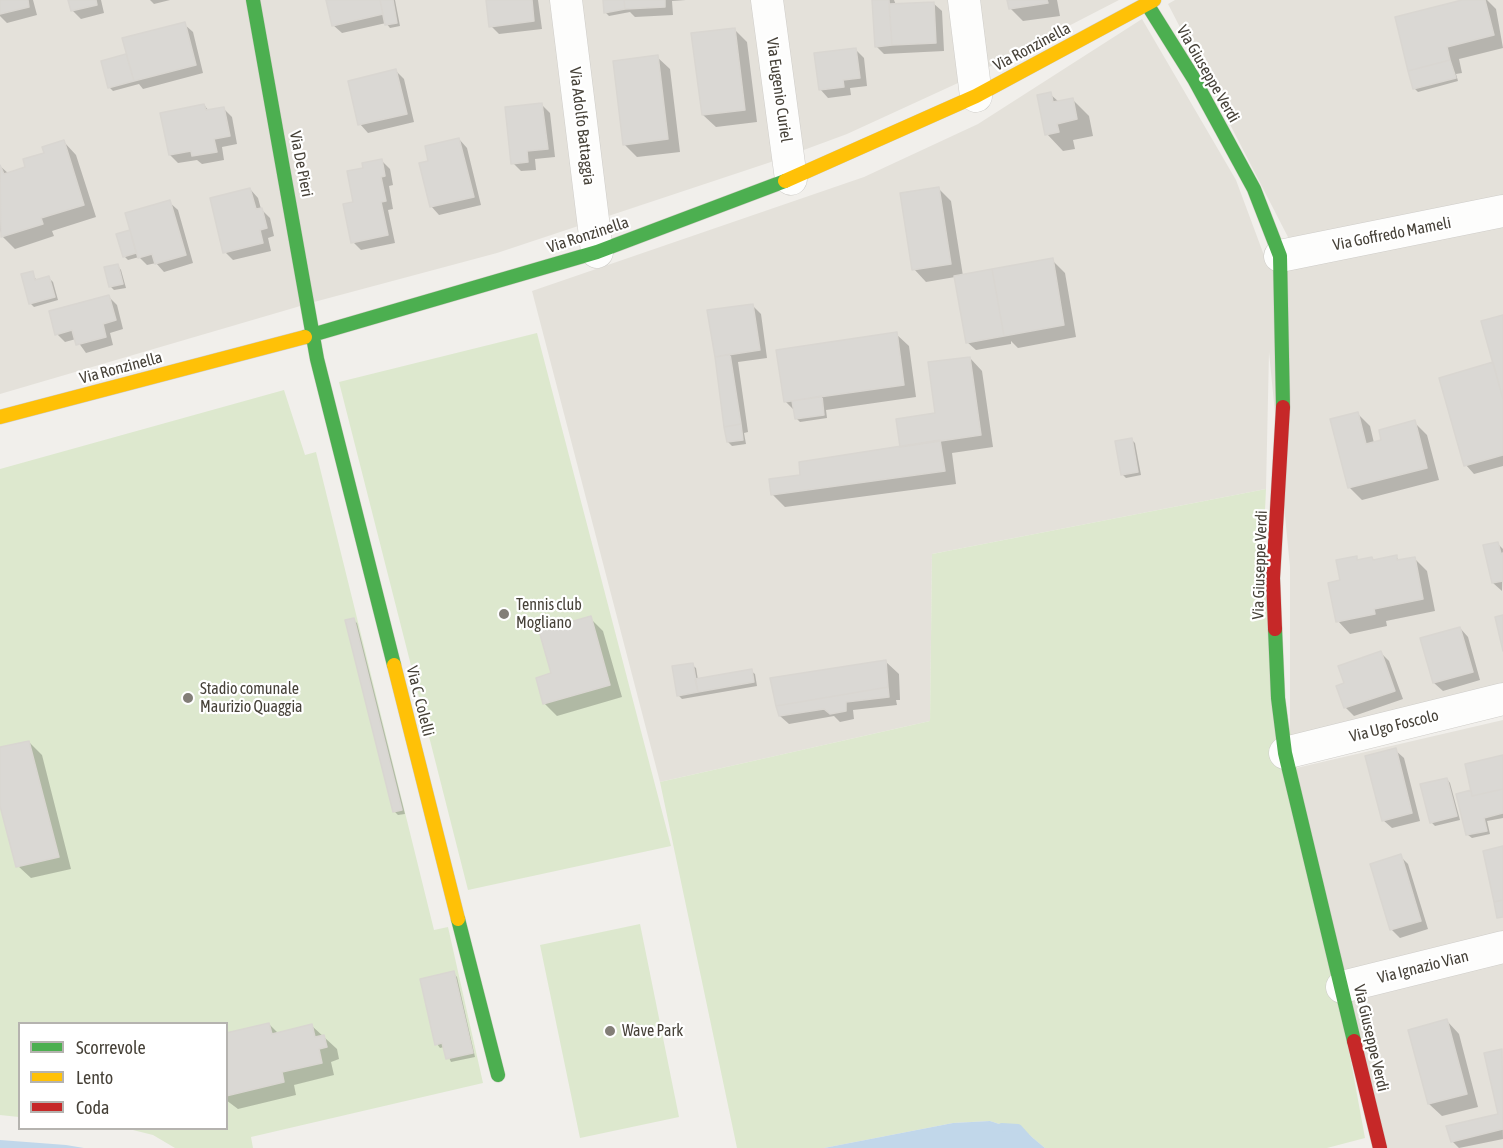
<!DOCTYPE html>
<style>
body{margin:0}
#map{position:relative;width:1503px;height:1148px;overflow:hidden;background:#f1efeb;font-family:"Asap Condensed",sans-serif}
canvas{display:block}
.legend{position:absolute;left:18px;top:1022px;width:210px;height:108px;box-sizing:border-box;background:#fff;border:2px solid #b5b3af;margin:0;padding:8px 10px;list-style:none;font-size:18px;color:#464138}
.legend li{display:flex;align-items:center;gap:12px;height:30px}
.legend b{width:30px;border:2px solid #b5b3af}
</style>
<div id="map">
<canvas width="1503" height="1148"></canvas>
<ul class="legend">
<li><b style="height:8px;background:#4caf50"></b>Scorrevole</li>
<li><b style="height:8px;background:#ffc107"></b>Lento</li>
<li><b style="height:8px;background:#c62828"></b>Coda</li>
</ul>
</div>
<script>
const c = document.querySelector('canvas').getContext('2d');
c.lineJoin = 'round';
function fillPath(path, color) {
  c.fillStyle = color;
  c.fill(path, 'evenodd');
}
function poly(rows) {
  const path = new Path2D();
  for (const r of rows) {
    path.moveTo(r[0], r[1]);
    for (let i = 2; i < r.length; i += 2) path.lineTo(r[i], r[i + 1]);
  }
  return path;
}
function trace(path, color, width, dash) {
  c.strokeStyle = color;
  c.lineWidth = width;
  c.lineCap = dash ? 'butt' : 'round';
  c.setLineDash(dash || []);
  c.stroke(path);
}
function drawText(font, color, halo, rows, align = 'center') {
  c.font = font + ' "Asap Condensed",sans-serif';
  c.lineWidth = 4.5;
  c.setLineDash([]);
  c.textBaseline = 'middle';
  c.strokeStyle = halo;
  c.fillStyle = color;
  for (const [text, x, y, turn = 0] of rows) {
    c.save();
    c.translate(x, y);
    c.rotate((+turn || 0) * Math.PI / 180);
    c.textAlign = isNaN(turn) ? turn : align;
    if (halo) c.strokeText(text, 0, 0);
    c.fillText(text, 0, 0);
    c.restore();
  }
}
fillPath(poly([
 [0,0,1119,0,958,83,847,134,774,161,497,253,314,302,0,394],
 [1175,0,1503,0,1503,196,1289,239,1168,4],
 [1142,19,1236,180,1265,258,1503,225,1503,687,1290,740,1290,567,1269,352,1266,489,932,554,930,721,660,782,532,291,864,177,978,124],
 [1503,720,1503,1148,1382,1148,1292,769]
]), '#e4e1da');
fillPath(poly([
 [537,333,671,846,468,890,339,382],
 [284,390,305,455,316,452,434,930,448,927,483,1083,251,1137,253,1148,175,1148,153,1135,129,1129,226,1128,226,1024,20,1024,19,1117,0,1115,0,469],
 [1266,489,1262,576,1365,1138,1327,1148,1045,1148,1027,1133,990,1121,953,1123,824,1148,737,1148,660,782,930,721,932,554],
 [640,924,679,1117,580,1138,540,945]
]), '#dde8ce');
fillPath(poly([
 [990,1121,1027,1133,1045,1148,824,1148,953,1123],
 [0,1140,66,1145,84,1148,0,1148]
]), '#c1d7ea');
fillPath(poly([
 [0,0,33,0,37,15,7,23,0,16],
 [70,0,101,0,104,13,81,19,72,10],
 [150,0,170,0,154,4],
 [327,0,395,0,400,26,390,28,386,23,342,33,333,25],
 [488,0,538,0,542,29,499,34,491,26],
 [604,0,686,0,672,1,673,15,635,17,630,12,609,16,605,12],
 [874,0,894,0,896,5,933,3,942,11,944,51,884,54,876,46],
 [1009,0,1057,0,1060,16,1023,21,1010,8],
 [1468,0,1487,0,1496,9,1503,48,1459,59,1462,73,1456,74,1458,81,1418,92,1414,88],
 [184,24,193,32,203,73,143,89,139,84,113,91,109,87,126,56,130,59],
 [735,30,747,42,757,122,716,127,703,115],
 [856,50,864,58,867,86,850,88,851,95,828,98,820,89],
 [657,57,670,69,680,152,637,157,625,145],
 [396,71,404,79,414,122,368,133,360,124],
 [1050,94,1059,102,1072,99,1089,116,1093,136,1073,140,1075,149,1063,151,1047,134],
 [541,104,550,113,555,157,535,159,536,170,521,171,513,163],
 [204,105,209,111,223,108,232,117,237,144,222,147,224,160,202,164,197,160,178,163,170,155],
 [459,139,467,148,481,205,439,215,431,206,430,162],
 [64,142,76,155,96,217,52,231,54,236,15,249,2,236,0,230,0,166,9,174,27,168],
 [381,160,390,169,393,185,389,186,393,209,388,210,395,243,361,250,353,242,365,169],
 [938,188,951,201,963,276,1052,260,1065,273,1076,337,1018,348,1011,341,1011,344,976,350,967,342,955,277,926,282,914,269],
 [250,189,258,198,261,209,270,218,274,236,268,238,271,251,233,260,225,252],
 [169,202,178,210,193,263,164,272,156,263,147,265,139,257,128,260,124,256,129,232,133,235],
 [118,266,121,270,126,288,114,290,110,286],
 [32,273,37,281,49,278,53,282,58,300,34,307,30,303],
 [108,296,117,305,123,329,110,333,113,345,86,353,76,339,65,342,57,334],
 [752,305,761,314,767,358,738,362,748,432,744,433,746,444,732,446,728,442,709,311],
 [1503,316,1503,466,1474,474,1466,465,1495,363],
 [896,334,909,346,916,397,826,410,827,418,800,422,796,418,795,411,785,401],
 [970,358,982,371,993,447,952,453,956,484,785,507,773,495,771,481,802,476,902,448,937,415],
 [1357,413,1370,426,1374,443,1414,422,1427,435,1439,480,1362,500,1349,487],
 [1132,440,1135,443,1141,475,1126,478,1122,474],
 [1497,543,1503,549,1502,591,1493,583],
 [1396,557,1400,561,1414,558,1427,571,1435,611,1386,621,1387,626,1350,634,1338,621,1342,581,1356,558,1359,561,1371,558,1375,562],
 [590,618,603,631,622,697,557,716,544,703,553,674],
 [353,620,357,623,405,814,398,815,394,811],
 [1460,628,1468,637,1480,680,1443,691,1434,683,1422,639],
 [1381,653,1389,661,1403,699,1354,716,1346,708,1338,686,1346,684],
 [886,662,899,674,900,700,896,700,897,705,853,710,854,719,840,722,834,716,789,724,780,716],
 [692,665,696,668,698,680,751,671,755,674,757,686,682,699,678,695],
 [29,742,42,755,71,869,31,878,18,866,0,800,0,749],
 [1395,750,1404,758,1420,821,1392,828,1383,820],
 [1503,756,1503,818,1487,821,1490,834,1472,838,1468,835,1472,791],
 [1447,779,1450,783,1460,820,1435,826,1431,822],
 [1400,856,1408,864,1428,929,1400,938,1391,929],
 [453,973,457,977,475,1057,451,1062,444,1047,440,1048,437,1044],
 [1447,1021,1459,1034,1478,1107,1442,1116,1429,1104],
 [269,1024,279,1034,312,1026,337,1049,339,1059,331,1062,334,1075,294,1085,296,1095,238,1109,226,1100,226,1035],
 [1501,1051,1503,1139,1459,1148,1452,1141,1500,1115]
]), '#0003');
trace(poly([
 [1002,1127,1018,1128,1036,1148]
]), '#c1d7ea', 8);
const building = poly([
 [0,0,28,0,29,7,0,14,0,0],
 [68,0,96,0,97,5,71,11,68,0],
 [326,0,380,0,383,14,332,26,326,0],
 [380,0,393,0,397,23,385,25,380,0],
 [486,0,532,0,534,21,489,27,486,0],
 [603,0,624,0,625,9,604,13,603,0],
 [624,0,665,0,665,7,625,9,624,0],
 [872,0,889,0,892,45,875,47,872,0],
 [1007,0,1047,0,1048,3,1009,9,1007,0],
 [1462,0,1485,0,1494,35,1447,47,1450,60,1408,71,1395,17,1462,0],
 [934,2,936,43,892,45,889,4,934,2],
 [185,22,196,65,134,81,122,38,185,22],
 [735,28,745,110,702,115,691,33,735,28],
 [856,48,860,78,843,80,844,87,819,90,814,53,856,48],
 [126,54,134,81,108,88,101,61,126,54],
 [658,55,668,139,623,145,613,61,658,55],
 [1450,60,1456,78,1413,89,1408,71,1450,60],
 [396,69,407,114,358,125,348,81,396,69],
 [1051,92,1053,102,1073,98,1077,119,1057,124,1059,132,1045,135,1037,95,1051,92],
 [542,103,548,149,527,151,528,162,511,164,505,107,542,103],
 [204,104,206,110,224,107,230,136,214,139,217,152,192,156,191,151,169,155,160,113,204,104],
 [459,138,474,197,430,207,419,163,428,161,425,146,459,138],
 [64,140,84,205,41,218,43,224,1,237,0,165,4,174,25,167,23,159,44,153,42,147,64,140],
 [382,159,385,176,381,177,386,201,381,202,388,235,351,243,343,204,353,202,347,171,363,168,362,163,382,159],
 [939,187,951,264,912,270,900,193,939,187],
 [250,188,256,209,262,208,267,228,260,230,263,243,223,253,210,198,250,188],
 [170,200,186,255,155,264,152,254,138,258,125,213,170,200],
 [130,230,136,253,123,257,116,234,130,230],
 [1053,258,1064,325,1004,336,992,269,1053,258],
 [118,264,123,284,109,287,104,267,118,264],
 [992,269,1004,336,966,343,954,276,992,269],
 [33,271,35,280,49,276,55,297,29,304,21,274,33,271],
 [109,295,116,320,103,324,106,337,76,345,72,330,55,335,49,311,109,295],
 [753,304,760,350,715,357,707,310,753,304],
 [1503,315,1503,399,1481,321,1503,315],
 [897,332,904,385,784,402,776,350,897,332],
 [730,354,741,424,724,427,715,357,730,354],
 [970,357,981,435,900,447,896,419,935,413,928,362,970,357],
 [1493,362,1503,399,1503,455,1464,466,1439,378,1493,362],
 [822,396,824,415,795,419,792,401,822,396],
 [1358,412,1366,444,1381,440,1379,430,1415,420,1427,468,1348,488,1330,419,1358,412],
 [741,424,743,440,727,442,724,427,741,424],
 [1132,438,1138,472,1121,475,1115,441,1132,438],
 [940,440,945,471,771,495,769,479,800,475,799,462,940,440],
 [1498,542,1501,554,1503,553,1503,581,1492,583,1483,545,1498,542],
 [1397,555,1397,560,1415,557,1423,599,1374,609,1375,614,1336,622,1328,583,1340,580,1336,560,1357,556,1357,560,1372,557,1373,560,1397,555],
 [1503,615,1503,651,1495,617,1503,615],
 [591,616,610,685,543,704,536,678,551,673,539,631,591,616],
 [354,618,402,810,393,812,345,620,354,618],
 [1460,627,1473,672,1433,683,1420,638,1460,627],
 [1381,651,1395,691,1344,708,1336,686,1344,683,1338,666,1381,651],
 [886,660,888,687,776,706,770,678,886,660],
 [693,663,698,692,677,696,672,666,693,663],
 [752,669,754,682,698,692,695,679,752,669],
 [888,687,889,697,846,702,846,711,830,714,824,709,779,716,776,706,888,687],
 [29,741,59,857,16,867,0,806,0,747,29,741],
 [1396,748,1412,813,1382,821,1365,756,1396,748],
 [1503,755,1503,789,1472,796,1465,764,1503,755],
 [1447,778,1457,816,1430,823,1420,784,1447,778],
 [1503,789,1503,813,1484,818,1487,831,1466,835,1456,794,1471,790,1472,796,1503,789],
 [1503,846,1503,900,1494,902,1483,851,1503,846],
 [1401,854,1421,921,1390,930,1370,864,1401,854],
 [1503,900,1503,917,1497,918,1494,902,1503,900],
 [454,971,473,1053,446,1059,442,1043,435,1045,420,979,454,971],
 [1447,1019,1467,1094,1428,1104,1408,1030,1447,1019],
 [269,1023,272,1034,312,1024,315,1037,324,1035,327,1047,319,1049,322,1063,282,1072,284,1082,226,1096,226,1033,269,1023],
 [1502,1049,1503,1129,1451,1142,1446,1126,1498,1114,1484,1053,1502,1049]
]);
fillPath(building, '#dad8d4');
trace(building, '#d9d6d1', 1.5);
const street = poly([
 [566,0,597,252],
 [767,0,791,179],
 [964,0,976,96],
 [1280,256,1503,211],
 [1285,753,1503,699],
 [1342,987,1503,947]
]);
const fast = poly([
 [253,0,317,359,394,665],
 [1147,4,1194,79,1254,189,1280,256,1283,407],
 [305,337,597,252,785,181],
 [1275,629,1278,698,1285,753,1354,1041],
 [458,919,498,1075]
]);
const slow = poly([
 [785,181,976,96,1154,0],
 [0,417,305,337],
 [394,665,458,919]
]);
const jam = poly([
 [1275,629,1273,578,1283,407],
 [1354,1041,1380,1148]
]);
trace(street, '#cfcdc9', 33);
trace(fast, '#cfccc3', 15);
trace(slow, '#cfccc3', 15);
trace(jam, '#cfccc3', 15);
trace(street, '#fdfdfc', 32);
trace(fast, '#4caf50', 14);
trace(slow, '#ffc107', 14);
trace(jam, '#c62828', 14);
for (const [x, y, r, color] of [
 [504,614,6,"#827e77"],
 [188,698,6,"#827e77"],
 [610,1031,6,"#827e77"]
]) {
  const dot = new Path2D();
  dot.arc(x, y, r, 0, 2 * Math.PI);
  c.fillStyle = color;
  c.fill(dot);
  trace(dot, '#fff', 2);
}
drawText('16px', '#464138', '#fff', [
 ["Via Ronzinella",1032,47,-28],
 ["Via Giuseppe Verdi",1208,74,60],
 ["Via Eugenio Curiel",779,90,82],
 ["Via Adolfo Battaggia",582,126,83],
 ["Via De Pieri",301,164,79],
 ["Via Goffredo Mameli",1392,234,-11],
 ["Via Ronzinella",588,235,-18],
 ["Via Ronzinella",121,368,-15],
 ["Via Giuseppe Verdi",1260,565,-88],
 ["Via C. Colelli",420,701,76],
 ["Via Ugo Foscolo",1394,726,-14],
 ["Via Ignazio Vian",1423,967,-14],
 ["Via Giuseppe Verdi",1371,1038,77]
]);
drawText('16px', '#464138', '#fff', [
 ["Tennis club",516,605],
 ["Mogliano",516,623],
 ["Stadio comunale",200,689],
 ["Maurizio Quaggia",200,707],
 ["Wave Park",622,1031]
], 'left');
</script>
